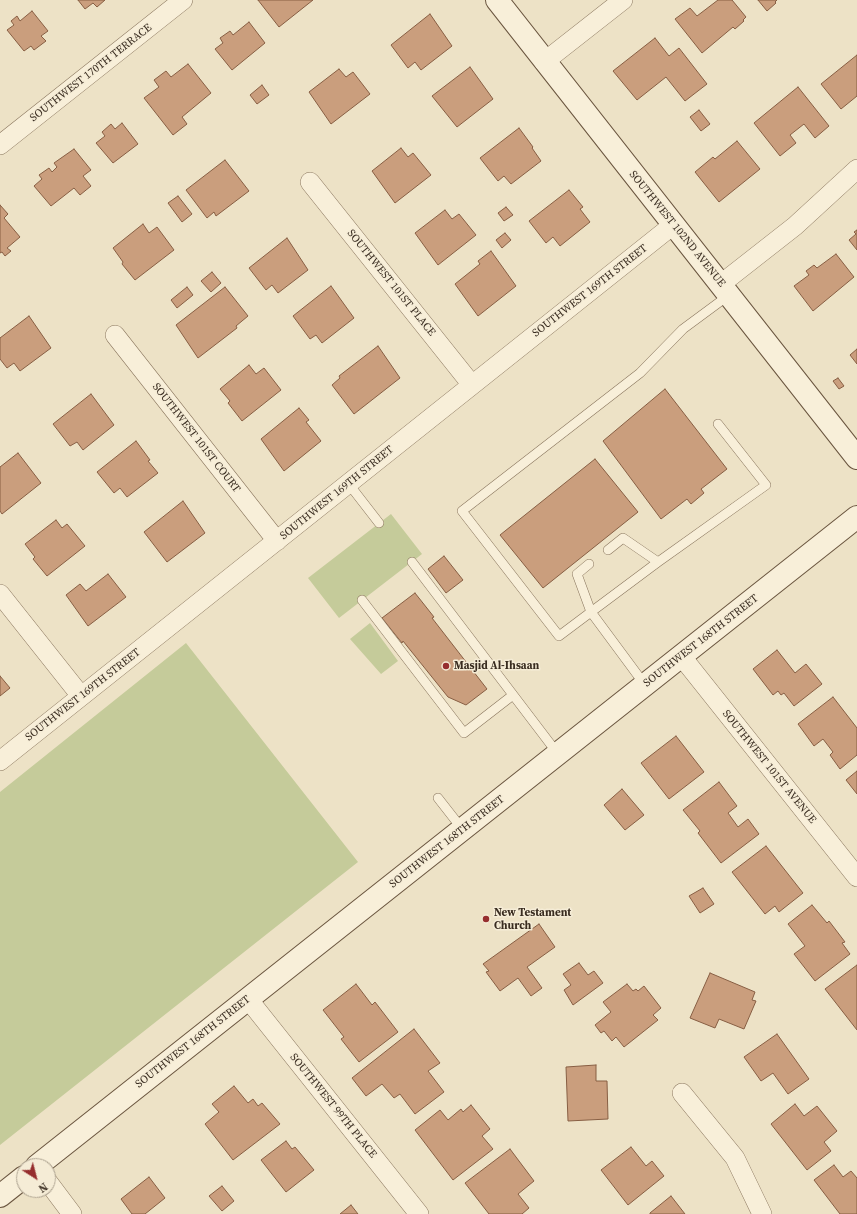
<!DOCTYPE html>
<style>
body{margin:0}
#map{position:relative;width:857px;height:1214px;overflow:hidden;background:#ede2c6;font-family:"Source Serif 4",serif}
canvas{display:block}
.north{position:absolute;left:16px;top:1158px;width:40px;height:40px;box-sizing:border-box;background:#f5ecd6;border:1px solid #aa9f8d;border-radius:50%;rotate:144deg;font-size:11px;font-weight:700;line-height:16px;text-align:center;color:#392c20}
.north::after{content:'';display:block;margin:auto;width:14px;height:18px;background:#962e2e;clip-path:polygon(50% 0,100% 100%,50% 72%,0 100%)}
</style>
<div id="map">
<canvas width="857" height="1214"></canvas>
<div class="north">N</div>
</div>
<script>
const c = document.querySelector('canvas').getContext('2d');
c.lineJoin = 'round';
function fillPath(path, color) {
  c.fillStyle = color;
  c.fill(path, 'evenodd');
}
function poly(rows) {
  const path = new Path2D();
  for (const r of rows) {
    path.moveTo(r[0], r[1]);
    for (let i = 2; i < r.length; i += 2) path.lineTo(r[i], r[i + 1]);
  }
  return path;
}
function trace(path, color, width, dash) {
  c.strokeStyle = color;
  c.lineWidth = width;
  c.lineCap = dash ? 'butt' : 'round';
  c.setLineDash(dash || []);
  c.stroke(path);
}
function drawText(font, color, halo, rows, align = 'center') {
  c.font = font + ' "Source Serif 4",serif';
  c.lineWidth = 3;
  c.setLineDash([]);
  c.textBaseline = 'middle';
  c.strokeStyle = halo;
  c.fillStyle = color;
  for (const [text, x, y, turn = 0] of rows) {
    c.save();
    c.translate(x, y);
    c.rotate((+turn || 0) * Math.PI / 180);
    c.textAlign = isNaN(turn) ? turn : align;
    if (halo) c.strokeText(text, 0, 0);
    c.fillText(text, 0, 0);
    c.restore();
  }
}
fillPath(poly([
 [391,514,422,554,339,618,308,578],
 [370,623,398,661,381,674,350,639],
 [186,643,358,862,0,1145,0,792]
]), '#c5cb9a');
const building = poly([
 [78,0,105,0,97,7,93,3,85,9,78,0],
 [258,0,313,0,279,27,258,0],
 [718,0,732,0,746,17,743,20,744,21,735,29,733,27,702,53,675,19,690,8,697,16,718,0],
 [758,0,777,0,775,2,776,3,767,11,758,0],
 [32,11,48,31,41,36,46,41,34,50,31,46,24,51,7,30,14,25,11,21,17,16,20,21,32,11],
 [430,14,452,46,421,70,415,62,408,68,391,45,430,14],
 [249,22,265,43,232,70,215,49,223,43,220,38,230,31,233,35,249,22],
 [655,38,669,56,679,48,707,84,685,101,666,77,637,100,613,71,655,38],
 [857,55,857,96,841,109,821,84,857,55],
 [188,64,211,93,182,117,187,124,173,135,144,98,159,87,154,80,166,71,171,77,188,64],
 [470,67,493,99,457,127,432,96,470,67],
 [339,69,346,77,353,72,370,94,331,124,309,92,339,69],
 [262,85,269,95,257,104,250,95,262,85],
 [798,87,829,126,815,138,804,124,790,135,796,143,780,156,754,123,798,87],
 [699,110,710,124,701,131,690,117,699,110],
 [122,123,138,144,113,163,96,143,105,136,102,132,111,124,115,129,122,123],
 [519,128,533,147,532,148,541,161,511,184,504,176,498,181,480,158,519,128],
 [737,141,760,169,719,202,695,172,713,157,715,159,737,141],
 [401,148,408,157,413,153,431,175,395,203,372,171,401,148],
 [74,149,91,170,83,176,91,186,80,195,74,188,51,206,34,186,42,179,39,175,49,168,52,172,57,167,54,163,74,149],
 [225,160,249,191,216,216,214,212,207,218,186,190,225,160],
 [569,190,583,207,580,209,590,222,560,246,553,237,546,243,529,221,569,190],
 [178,196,192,214,182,222,168,203,178,196],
 [0,205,8,214,4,218,20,237,7,248,11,251,5,256,2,252,0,253,0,205],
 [506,207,513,215,504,221,498,213,506,207],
 [445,210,452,219,459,214,476,235,438,265,415,233,445,210],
 [143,224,149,233,157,227,174,250,135,280,122,264,123,262,113,248,143,224],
 [857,230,857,250,849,240,856,234,854,232,857,230],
 [505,233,511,240,502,248,496,240,505,233],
 [287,238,308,270,278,293,272,285,266,290,249,268,287,238],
 [491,251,516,286,478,316,455,284,480,264,478,261,491,251],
 [836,254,854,277,813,311,794,286,809,275,806,271,814,265,817,268,836,254],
 [212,272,221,283,211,292,201,281,212,272],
 [331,286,354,318,322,343,316,335,310,339,293,316,331,286],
 [187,287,193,295,177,308,171,300,187,287],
 [225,287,248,316,236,326,237,328,198,358,176,325,225,287],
 [29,316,51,348,20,371,14,363,7,368,0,359,0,338,29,316],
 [378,346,400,378,354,414,332,385,340,378,339,376,378,346],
 [857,349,857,364,850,355,857,349],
 [249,365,256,374,264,368,281,390,242,421,228,403,230,401,220,389,249,365],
 [838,378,844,386,839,389,833,381,838,378],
 [665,389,727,469,701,489,704,493,691,504,687,499,661,519,603,441,665,389],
 [91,394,114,425,83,450,77,442,70,446,53,424,91,394],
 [299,408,309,420,306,422,321,441,284,471,261,439,299,408],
 [136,441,150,460,148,461,158,473,127,497,120,488,114,493,97,472,136,441],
 [18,453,41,483,2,514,0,511,0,467,18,453],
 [595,459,638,512,543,588,500,535,595,459],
 [183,501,205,533,167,562,144,532,183,501],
 [56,520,62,528,67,524,85,546,47,576,33,559,35,557,25,544,56,520],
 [444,556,463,580,446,593,428,569,444,556],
 [108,574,126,597,88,626,66,595,80,584,86,591,108,574],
 [415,593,434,617,432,618,487,689,466,705,448,697,403,641,402,643,382,618,415,593],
 [777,650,795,673,806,664,822,684,794,706,784,693,781,695,778,691,773,695,753,669,777,650],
 [0,676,10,688,0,696,0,676],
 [833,697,857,728,857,755,840,769,830,755,833,752,823,739,814,746,798,724,833,697],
 [676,736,704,772,669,799,641,763,676,736],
 [857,771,857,794,846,780,857,771],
 [719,782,737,806,728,813,738,827,748,819,759,834,721,863,698,833,700,831,683,810,719,782],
 [622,789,644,815,625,830,604,805,622,789],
 [766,846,803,893,779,912,775,906,765,914,732,872,766,846],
 [703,888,714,904,700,913,689,896,703,888],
 [812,905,827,923,829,921,845,942,842,943,850,954,815,981,794,954,805,946,788,924,812,905],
 [539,924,555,947,527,967,542,988,531,996,518,978,500,991,486,972,489,971,483,964,539,924],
 [579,963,588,975,594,971,603,983,573,1005,564,990,571,985,563,974,579,963],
 [857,965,857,1030,825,989,857,965],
 [710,973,755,992,752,1000,756,1001,744,1029,719,1019,715,1028,690,1018,710,973],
 [356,984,372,1005,375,1002,398,1032,359,1062,341,1039,344,1037,323,1010,356,984],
 [627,984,633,991,636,989,638,991,644,986,661,1008,653,1015,658,1020,624,1047,616,1037,612,1041,604,1031,601,1033,595,1025,611,1012,603,1002,627,984],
 [414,1029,440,1063,428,1071,444,1092,415,1114,400,1094,394,1098,382,1084,366,1096,352,1078,414,1029],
 [777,1034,809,1079,788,1094,773,1073,761,1081,744,1057,777,1034],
 [596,1065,596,1081,607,1081,608,1119,568,1121,566,1067,596,1065],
 [234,1086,248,1103,253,1099,258,1106,262,1103,280,1124,233,1160,205,1124,219,1112,212,1104,234,1086],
 [795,1104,804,1116,817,1106,837,1131,824,1142,831,1151,807,1170,771,1124,795,1104],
 [471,1105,490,1129,482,1136,493,1149,453,1180,415,1130,440,1110,448,1120,461,1109,463,1112,471,1105],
 [286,1141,292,1149,295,1147,314,1170,286,1192,261,1160,286,1141],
 [631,1147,646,1166,652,1161,664,1176,628,1205,601,1170,631,1147],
 [510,1149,534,1181,518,1194,529,1208,522,1214,489,1214,465,1183,510,1149],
 [834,1165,843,1177,851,1171,857,1178,857,1214,840,1214,814,1180,834,1165],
 [149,1177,165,1198,145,1214,132,1214,121,1199,149,1177],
 [222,1186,234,1201,222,1211,209,1196,222,1186],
 [671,1196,685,1214,650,1214,650,1213,671,1196],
 [351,1205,358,1214,340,1214,351,1205]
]);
fillPath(building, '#ca9e7d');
trace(building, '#875e43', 1);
const lane = poly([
 [348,483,379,523],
 [608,550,623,538,658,562],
 [412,562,558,754],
 [589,564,577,574,591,612,658,562,766,485,718,424],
 [362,600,464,733,513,695],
 [645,685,591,612,559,636,462,511,640,373,683,329,729,295],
 [438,798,463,830]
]);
const street = poly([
 [544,62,623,0],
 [0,145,183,0],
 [310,182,472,385],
 [721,284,795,226,857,169],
 [115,335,277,541],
 [0,594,81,696],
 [682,657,857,877],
 [0,761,673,225],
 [248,999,419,1214],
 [682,1093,735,1158,762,1214],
 [48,1182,72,1214]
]);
const secondary = poly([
 [497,0,857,458],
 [37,1166,857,517],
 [0,1196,24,1177]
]);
trace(lane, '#88745c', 10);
trace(street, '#88745c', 20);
trace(secondary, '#6a553f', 24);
trace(lane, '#f8efd9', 9);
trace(street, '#f8efd9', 19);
trace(secondary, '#f8efd9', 22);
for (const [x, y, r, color] of [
 [446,666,4,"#962e2e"],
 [486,919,4,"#962e2e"]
]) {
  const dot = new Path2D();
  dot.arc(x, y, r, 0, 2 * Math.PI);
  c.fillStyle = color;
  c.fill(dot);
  trace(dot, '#f5ecd6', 1.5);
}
drawText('11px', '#392c20', '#f5ecd6', [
 ["SOUTHWEST 170TH TERRACE",91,73,-38],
 ["SOUTHWEST 102ND AVENUE",677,229,51],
 ["SOUTHWEST 101ST PLACE",391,283,51],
 ["SOUTHWEST 169TH STREET",590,291,-38],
 ["SOUTHWEST 101ST COURT",196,438,52],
 ["SOUTHWEST 169TH STREET",337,493,-39],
 ["SOUTHWEST 168TH STREET",701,641,-38],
 ["SOUTHWEST 169TH STREET",83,695,-38],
 ["SOUTHWEST 101ST AVENUE",769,767,51],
 ["SOUTHWEST 168TH STREET",447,842,-38],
 ["SOUTHWEST 168TH STREET",193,1042,-38],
 ["SOUTHWEST 99TH PLACE",333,1106,51]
]);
drawText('bold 11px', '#392c20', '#f5ecd6', [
 ["Masjid Al-Ihsaan",454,666],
 ["New Testament",494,913],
 ["Church",494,926]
], 'left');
</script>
